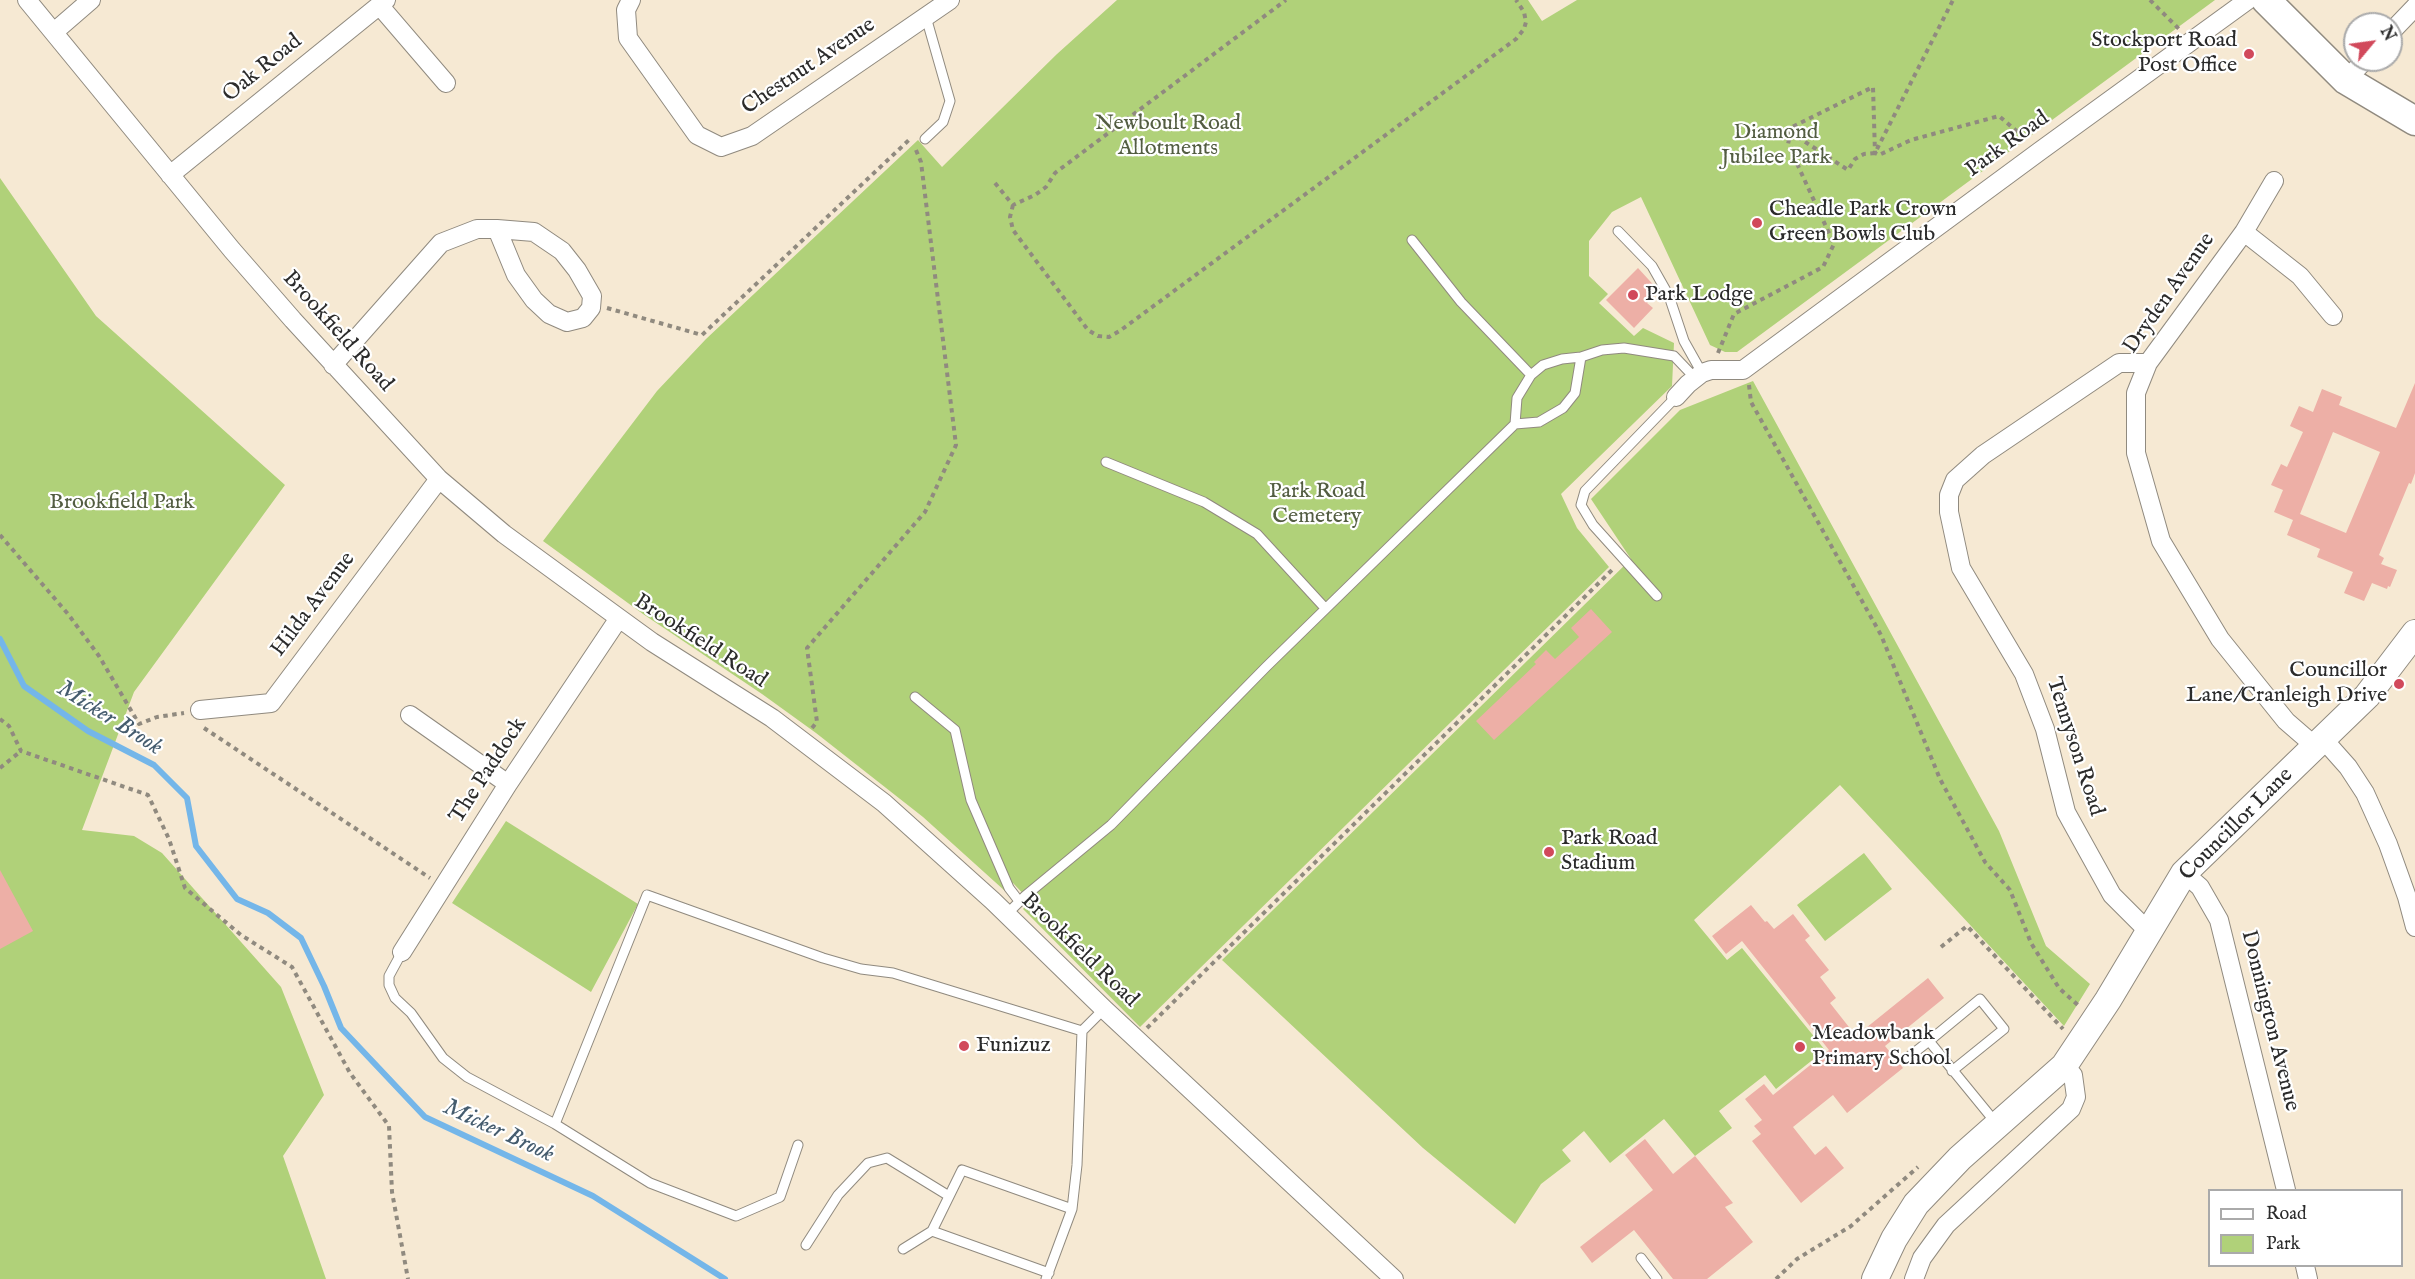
<!DOCTYPE html>
<style>
body{margin:0}
#map{position:relative;width:2415px;height:1279px;overflow:hidden;background:#f6e9d3;font-family:"IM FELL English",serif}
canvas{display:block}
.legend{position:absolute;left:2208px;top:1189px;width:195px;height:78px;box-sizing:border-box;background:#fff;border:2px solid #aaa;margin:0;padding:8px 10px;list-style:none;font-size:18px;color:#2b2b2b}
.legend li{display:flex;align-items:center;gap:12px;height:30px}
.legend b{width:30px;border:2px solid #aaa}
.north{position:absolute;left:2343px;top:12px;width:60px;height:60px;box-sizing:border-box;background:#fff;border:2px solid #aaa;border-radius:50%;rotate:61deg;font-size:16px;font-weight:700;line-height:24px;text-align:center;color:#2b2b2b}
.north::after{content:'';display:block;margin:auto;width:21px;height:27px;background:#d1495b;clip-path:polygon(50% 0,100% 100%,50% 72%,0 100%)}
</style>
<div id="map">
<canvas width="2415" height="1279"></canvas>
<ul class="legend">
<li><b style="height:8px;background:#fff"></b>Road</li>
<li><b style="height:16px;background:#b0d179"></b>Park</li>
</ul>
<div class="north">N</div>
</div>
<script>
const c = document.querySelector('canvas').getContext('2d');
c.lineJoin = 'round';
function fillPath(path, color) {
  c.fillStyle = color;
  c.fill(path, 'evenodd');
}
function poly(rows) {
  const path = new Path2D();
  for (const r of rows) {
    path.moveTo(r[0], r[1]);
    for (let i = 2; i < r.length; i += 2) path.lineTo(r[i], r[i + 1]);
  }
  return path;
}
function trace(path, color, width, dash) {
  c.strokeStyle = color;
  c.lineWidth = width;
  c.lineCap = dash ? 'butt' : 'round';
  c.setLineDash(dash || []);
  c.stroke(path);
}
function drawText(font, color, halo, rows, align = 'center') {
  c.font = font + ' "IM FELL English",serif';
  c.lineWidth = 4.5;
  c.setLineDash([]);
  c.textBaseline = 'middle';
  c.strokeStyle = halo;
  c.fillStyle = color;
  for (const [text, x, y, turn = 0] of rows) {
    c.save();
    c.translate(x, y);
    c.rotate((+turn || 0) * Math.PI / 180);
    c.textAlign = isNaN(turn) ? turn : align;
    if (halo) c.strokeText(text, 0, 0);
    c.fillText(text, 0, 0);
    c.restore();
  }
}
fillPath(poly([
 [1117,0,1528,0,1542,21,1577,0,2215,0,1737,352,1725,352,1710,345,1641,197,1612,212,1589,241,1589,276,1608,294,1599,303,1634,336,1643,328,1674,343,1672,386,1561,494,1577,528,1609,567,1140,1027,1023,909,1030,901,1013,883,1005,891,923,817,816,733,762,694,643,614,543,541,657,391,706,339,918,140,942,167,1057,54],
 [0,178,96,316,285,485,134,692,82,830,134,836,162,853,281,987,324,1095,283,1156,326,1279,0,1279],
 [1753,381,1999,831,2046,946,2090,984,2064,1026,1840,785,1694,920,1727,960,1742,948,1825,1050,1776,1089,1765,1075,1719,1111,1732,1128,1695,1156,1664,1119,1610,1163,1584,1131,1562,1150,1571,1161,1541,1184,1515,1224,1423,1148,1222,960,1631,559,1591,499,1680,410],
 [506,821,638,904,591,992,452,903],
 [1864,853,1892,889,1825,941,1797,905]
]), '#b0d179');
trace(poly([
 [0,639,24,686,88,731,154,765,187,798,196,846,237,899,268,913,301,938,324,986,341,1028,425,1117,593,1196,725,1279]
]), '#74b6e9', 6);
fillPath(poly([
 [1638,268,1659,291,1647,303,1653,308,1634,328,1606,300],
 [2415,383,2415,473,2411,484,2409,483,2379,555,2384,558,2381,564,2397,570,2390,587,2388,586,2387,589,2372,583,2364,601,2344,593,2353,572,2317,557,2320,549,2287,535,2293,520,2274,512,2283,490,2271,485,2281,464,2287,467,2303,432,2290,426,2299,406,2313,412,2322,389,2342,397,2339,405,2396,428],
 [2333,432,2380,452,2346,533,2300,514],
 [1591,609,1612,632,1494,740,1476,721,1536,664,1534,662,1546,650,1555,659,1579,637,1571,628],
 [0,870,33,931,0,949],
 [1751,905,1765,922,1767,921,1774,929,1793,914,1810,936,1805,940,1829,970,1820,977,1836,998,1830,1003,1856,1036,1928,978,1944,998,1885,1046,1903,1068,1847,1113,1833,1095,1793,1127,1815,1155,1826,1146,1844,1168,1801,1203,1752,1141,1761,1134,1754,1126,1762,1120,1745,1099,1764,1084,1773,1095,1829,1050,1742,941,1726,954,1712,936],
 [1645,1139,1673,1174,1695,1156,1733,1203,1725,1207,1753,1242,1707,1279,1673,1279,1634,1230,1592,1263,1580,1247,1653,1190,1625,1155]
]), '#edafa6');
const lane = poly([
 [925,139,943,122,950,101,926,17],
 [1618,231,1652,266,1669,296,1684,341,1702,373],
 [1412,240,1461,302,1531,375],
 [1515,424,1539,422,1563,408,1575,393,1581,357],
 [1106,462,1204,502,1257,534,1325,608],
 [1657,596,1593,525,1581,505,1585,491,1676,397],
 [915,697,955,730,971,800,1009,888,1019,901],
 [1007,914,1025,896,1111,825,1266,667,1515,424,1517,398,1531,375,1543,365,1562,359,1581,357,1602,350,1624,348,1674,356,1695,378],
 [402,952,389,976,389,985,395,998,411,1013,443,1058,467,1077,555,1124],
 [1929,1041,1980,999,2004,1029,1952,1071],
 [1906,1059,1929,1041,1996,1123],
 [798,1145,780,1197,736,1216,650,1183,555,1124,647,895,823,958,861,969,893,973,1082,1031,1104,1009],
 [932,1231,1049,1273],
 [806,1245,838,1195,868,1163,887,1158,949,1196],
 [903,1249,932,1231,962,1170,1072,1209],
 [1641,1258,1657,1279],
 [1046,1279,1072,1209,1077,1165,1082,1031]
]);
const street = poly([
 [27,0,232,250,293,320,439,479,504,534,619,618,652,642,772,718,884,803,993,901,1104,1009,1394,1279],
 [631,0,626,10,628,38,697,135,721,147,752,136,950,0],
 [379,5,446,83],
 [54,32,91,0],
 [2391,32,2415,7],
 [2346,80,2365,60],
 [170,175,386,0],
 [2274,181,2244,232,2148,363,2136,393,2136,453,2161,541,2220,639,2286,721,2316,747],
 [2244,232,2300,276,2333,316],
 [333,365,441,243,477,229,497,229,534,232,562,251,577,270,592,296,591,308,583,318,567,322,549,314,534,300,516,275,497,229],
 [1676,397,1688,384,1702,373,1711,370,1743,370,2040,151,2248,0],
 [200,710,271,703,439,479],
 [410,715,508,784],
 [2324,740,2348,767,2365,793,2388,844,2407,897,2415,927],
 [2184,873,2200,887,2219,920,2286,1190],
 [2148,931,2112,895,2066,812,2045,729,2024,674,1961,568,1949,512,1949,495,1955,480,1983,455,2119,363,2148,363],
 [402,952,508,784,619,618],
 [2305,1266,2308,1279],
 [1914,1279,1922,1258,1946,1225,2071,1109,2076,1097,2073,1075,2064,1066]
]);
const secondary = poly([
 [1875,1279,1894,1239,1916,1204,1960,1158,2064,1066,2108,1000,2184,873,2367,696,2415,633]
]);
const primary = poly([
 [2266,0,2346,80,2415,121]
]);
trace(lane, '#908a7f', 11);
trace(street, '#908a7f', 20);
trace(secondary, '#908a7f', 28);
trace(primary, '#908a7f', 31);
trace(poly([
 [2150,0,2179,29],
 [1790,132,1848,170,1855,159,1864,154,1875,153,1953,0],
 [995,183,1013,205,1035,195,1046,187,1055,173,1286,0],
 [1013,205,1010,217,1013,230,1088,330,1098,336,1109,337,1121,330,1516,39,1524,29,1526,22,1524,12,1516,0],
 [607,308,702,335,910,139],
 [1718,353,1734,314,1823,267,1834,244,1788,144,1792,127,1873,87,1875,153,1879,155,1911,140,1999,116,2027,140],
 [1749,385,1751,402,1881,635,1940,779,1985,862,2010,890,2031,943,2059,988,2079,1006],
 [0,535,68,614,99,656,139,724,157,717,184,713],
 [0,719,9,726,21,751,148,795,169,839,185,888,241,935,292,967,350,1073,389,1126,392,1192,408,1279],
 [204,728,430,878],
 [812,728,817,722,807,648,925,512,956,445,921,162,916,150],
 [0,768,21,751],
 [1941,947,1967,926,2063,1029],
 [1147,1028,1614,568],
 [1776,1279,1797,1259,1851,1226,1918,1167]
]), '#908a7f', 4, [4.5, 4.5]);
trace(lane, '#fff', 9);
trace(street, '#fff', 18);
trace(secondary, '#fff', 26);
trace(primary, '#fff', 28);
for (const [x, y, r, color] of [
 [2249,54,6,"#d1495b"],
 [1757,223,6,"#d1495b"],
 [1633,295,6,"#d1495b"],
 [2399,684,6,"#d1495b"],
 [1549,852,6,"#d1495b"],
 [964,1046,6,"#d1495b"],
 [1800,1047,6,"#d1495b"]
]) {
  const dot = new Path2D();
  dot.arc(x, y, r, 0, 2 * Math.PI);
  c.fillStyle = color;
  c.fill(dot);
  trace(dot, '#fff', 2);
}
drawText('22px', '#2b2b2b', '#fff', [
 ["Stockport Road",2237,41,"right"],
 ["Post Office",2237,66,"right"],
 ["Cheadle Park Crown",1769,210],
 ["Green Bowls Club",1769,235],
 ["Park Lodge",1645,295],
 ["Councillor",2387,671,"right"],
 ["Lane/Cranleigh Drive",2387,696,"right"],
 ["Park Road",1561,839],
 ["Stadium",1561,864],
 ["Meadowbank",1812,1034],
 ["Primary School",1812,1059],
 ["Funizuz",976,1046]
], 'left');
drawText('22px', '#2b2b2b', '#fff', [
 ["Chestnut Avenue",809,67,-34],
 ["Oak Road",263,69,-39],
 ["Park Road",2008,145,-36],
 ["Dryden Avenue",2170,294,-55],
 ["Brookfield Road",337,332,48],
 ["Hilda Avenue",314,605,-53],
 ["Brookfield Road",700,642,33],
 ["Tennyson Road",2074,747,72],
 ["The Paddock",489,771,-57],
 ["Councillor Lane",2237,825,-45],
 ["Brookfield Road",1079,951,44],
 ["Donnington Avenue",2269,1021,76]
]);
drawText('22px', '#535d42', '#fff', [
 ["Newboult Road",1168,124],
 ["Allotments",1168,149],
 ["Diamond",1776,133],
 ["Jubilee Park",1776,158],
 ["Park Road",1317,492],
 ["Cemetery",1317,517],
 ["Brookfield Park",122,503]
]);
drawText('italic 24px', '#455c6e', '#fff', [
 ["Micker Brook",109,719,32],
 ["Micker Brook",498,1132,25]
]);
</script>
